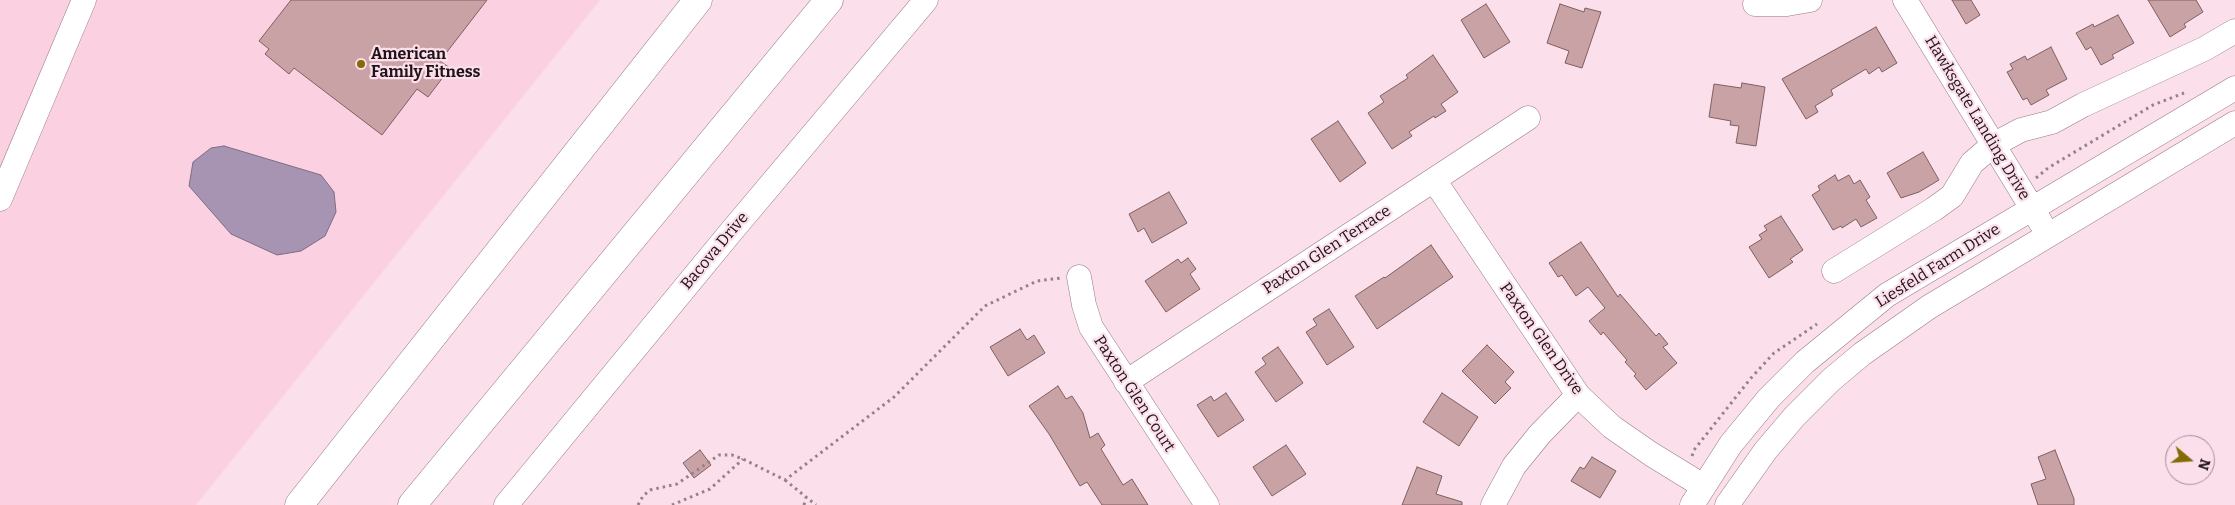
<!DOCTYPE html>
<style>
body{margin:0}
#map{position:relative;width:2235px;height:505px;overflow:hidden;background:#fbdfea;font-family:Bitter,serif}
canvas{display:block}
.north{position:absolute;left:2165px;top:435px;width:50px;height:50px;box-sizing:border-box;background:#fbdfea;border:1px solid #a38d96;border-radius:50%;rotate:108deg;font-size:14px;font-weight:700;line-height:20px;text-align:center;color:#1f1318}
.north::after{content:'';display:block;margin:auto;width:18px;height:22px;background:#846b06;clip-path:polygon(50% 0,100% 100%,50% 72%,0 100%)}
</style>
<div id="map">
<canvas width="2235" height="505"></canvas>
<div class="north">N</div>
</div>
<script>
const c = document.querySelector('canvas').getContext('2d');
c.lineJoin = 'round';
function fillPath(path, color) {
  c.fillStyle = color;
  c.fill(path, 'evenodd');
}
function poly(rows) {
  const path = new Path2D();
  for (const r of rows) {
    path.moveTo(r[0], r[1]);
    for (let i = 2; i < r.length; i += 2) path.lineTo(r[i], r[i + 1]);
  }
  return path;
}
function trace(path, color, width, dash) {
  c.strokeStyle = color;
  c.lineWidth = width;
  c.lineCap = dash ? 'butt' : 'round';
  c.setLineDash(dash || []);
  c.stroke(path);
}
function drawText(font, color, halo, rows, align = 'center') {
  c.font = font + ' Bitter,serif';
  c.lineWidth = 4.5;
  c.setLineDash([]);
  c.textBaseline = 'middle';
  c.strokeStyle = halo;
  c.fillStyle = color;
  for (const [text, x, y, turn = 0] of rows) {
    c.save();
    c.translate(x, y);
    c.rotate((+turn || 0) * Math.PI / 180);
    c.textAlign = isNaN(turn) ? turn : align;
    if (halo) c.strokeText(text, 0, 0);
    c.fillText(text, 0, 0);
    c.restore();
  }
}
fillPath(poly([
 [0,0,600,0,196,505,0,505]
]), '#fbd1e2');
const water = poly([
 [224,146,321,175,334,192,336,212,325,236,301,251,277,255,231,234,189,186,193,162,211,148,224,146]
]);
fillPath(water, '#a694b2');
trace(water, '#7e6d84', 1);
const building = poly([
 [291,0,487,0,440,61,450,68,428,97,417,89,382,135,294,68,289,74,265,54,269,49,259,41,291,0],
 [1952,0,1971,0,1980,15,1966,24,1952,0],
 [2148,0,2196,0,2203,12,2184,24,2186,27,2170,37,2148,0],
 [1486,4,1510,42,1484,58,1461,20,1486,4],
 [1560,4,1584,12,1585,8,1601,12,1582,68,1565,63,1569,51,1547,43,1560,4],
 [2118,15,2134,43,2112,55,2114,58,2101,65,2091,47,2086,50,2076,33,2093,24,2094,27,2118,15],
 [1876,27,1897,63,1882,72,1879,67,1869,74,1866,69,1831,90,1833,95,1815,106,1818,112,1806,119,1782,79,1876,27],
 [2051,47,2067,79,2046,90,2049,95,2031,105,2027,98,2023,100,2007,72,2013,69,2010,64,2025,56,2027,60,2051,47],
 [1433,55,1458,92,1441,104,1446,111,1435,118,1434,116,1409,132,1412,136,1392,149,1368,113,1384,102,1380,96,1408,78,1406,75,1433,55],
 [1742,83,1765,87,1756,146,1736,143,1739,126,1730,125,1731,121,1709,117,1714,84,1741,88,1742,83],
 [1338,121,1366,163,1340,182,1311,139,1338,121],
 [1923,152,1939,180,1919,192,1901,198,1887,173,1923,152],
 [1835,175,1838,181,1849,175,1854,184,1860,180,1870,197,1866,200,1877,218,1861,227,1856,219,1842,228,1841,226,1833,230,1812,195,1820,190,1818,186,1835,175],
 [1169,192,1187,223,1152,243,1144,228,1138,232,1129,214,1169,192],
 [1781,216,1803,250,1790,259,1793,262,1769,278,1749,247,1762,239,1759,235,1767,230,1764,226,1781,216],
 [1581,242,1618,297,1620,294,1656,336,1659,333,1668,344,1663,347,1677,363,1646,390,1634,376,1636,374,1625,362,1627,360,1603,332,1601,335,1589,321,1605,308,1588,287,1576,296,1562,275,1558,277,1549,263,1581,242],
 [1431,245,1453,277,1377,329,1355,296,1384,277,1385,278,1431,245],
 [1188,258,1196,269,1190,274,1200,289,1166,312,1145,281,1178,259,1181,263,1188,258],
 [1329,309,1354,347,1327,365,1306,332,1317,325,1313,319,1329,309],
 [1020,329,1027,340,1034,335,1045,353,1008,376,990,347,1020,329],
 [1487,345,1514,372,1505,382,1511,388,1495,404,1462,371,1487,345],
 [1278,347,1303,383,1276,402,1255,372,1266,364,1262,358,1278,347],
 [1058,386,1066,399,1072,396,1083,413,1090,438,1098,433,1105,445,1101,449,1123,485,1132,479,1148,505,1102,505,1087,482,1080,486,1049,434,1029,406,1058,386],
 [1226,393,1244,420,1218,437,1197,405,1211,396,1214,401,1226,393],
 [1442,393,1478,417,1459,446,1423,422,1442,393],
 [1286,445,1306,474,1272,496,1253,467,1286,445],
 [700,450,711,465,694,478,683,463,700,450],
 [2055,450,2074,499,2074,505,2038,505,2031,484,2046,479,2038,457,2055,450],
 [1592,457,1616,471,1600,498,1571,481,1580,467,1584,469,1592,457],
 [1417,467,1442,476,1436,494,1462,502,1462,505,1402,505,1417,467]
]);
fillPath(building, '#c9a2a5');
trace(building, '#7e5f62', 1);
const minor = poly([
 [1905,0,2041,223],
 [1755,4,1787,4,1810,0],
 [1434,180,1578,395,1612,427,1651,454,1703,486],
 [0,199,84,0],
 [1834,271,1934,209,1952,196,1972,163,1993,145,2021,130,2052,122,2083,105,2204,49,2235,31],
 [1079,277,1084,305,1091,327,1207,505],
 [1126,382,1528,118],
 [506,505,730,233,926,0],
 [1493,505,1514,466,1540,434,1578,395],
 [1692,505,1731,444,1769,398,1805,362,1887,295,2235,88],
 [1727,505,1766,450,1795,416,1831,380,1862,354,1929,307,2235,123]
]);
const highway = poly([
 [299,505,698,0],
 [412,505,829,0]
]);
trace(minor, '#977985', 25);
trace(highway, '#977985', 29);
trace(poly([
 [2036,178,2048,168,2153,105,2184,93],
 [1692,456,1694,450,1751,378,1774,353,1817,324],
 [785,480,816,505],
 [638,505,643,496,650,490,677,484,719,455,732,455,743,459,785,480,894,397,985,306,1037,281,1061,278],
 [672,505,710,489,743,459],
 [804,505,806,497]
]), '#96818a', 3, [2.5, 4]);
trace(minor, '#fff', 24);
trace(highway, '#fff', 28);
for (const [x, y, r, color] of [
 [361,64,5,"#846b06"]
]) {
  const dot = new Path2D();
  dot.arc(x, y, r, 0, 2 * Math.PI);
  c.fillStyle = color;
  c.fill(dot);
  trace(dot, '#fbdfea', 2);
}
drawText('bold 16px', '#1f1318', '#fbdfea', [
 ["American",371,55],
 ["Family Fitness",371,73]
], 'left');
drawText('16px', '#1f1318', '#fbdfea', [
 ["Hawksgate Landing Drive",1977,118,59],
 ["Paxton Glen Terrace",1327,250,-33],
 ["Bacova Drive",715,251,-50],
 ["Liesfeld Farm Drive",1938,266,-32],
 ["Paxton Glen Drive",1541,339,55],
 ["Paxton Glen Court",1134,394,57]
]);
</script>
